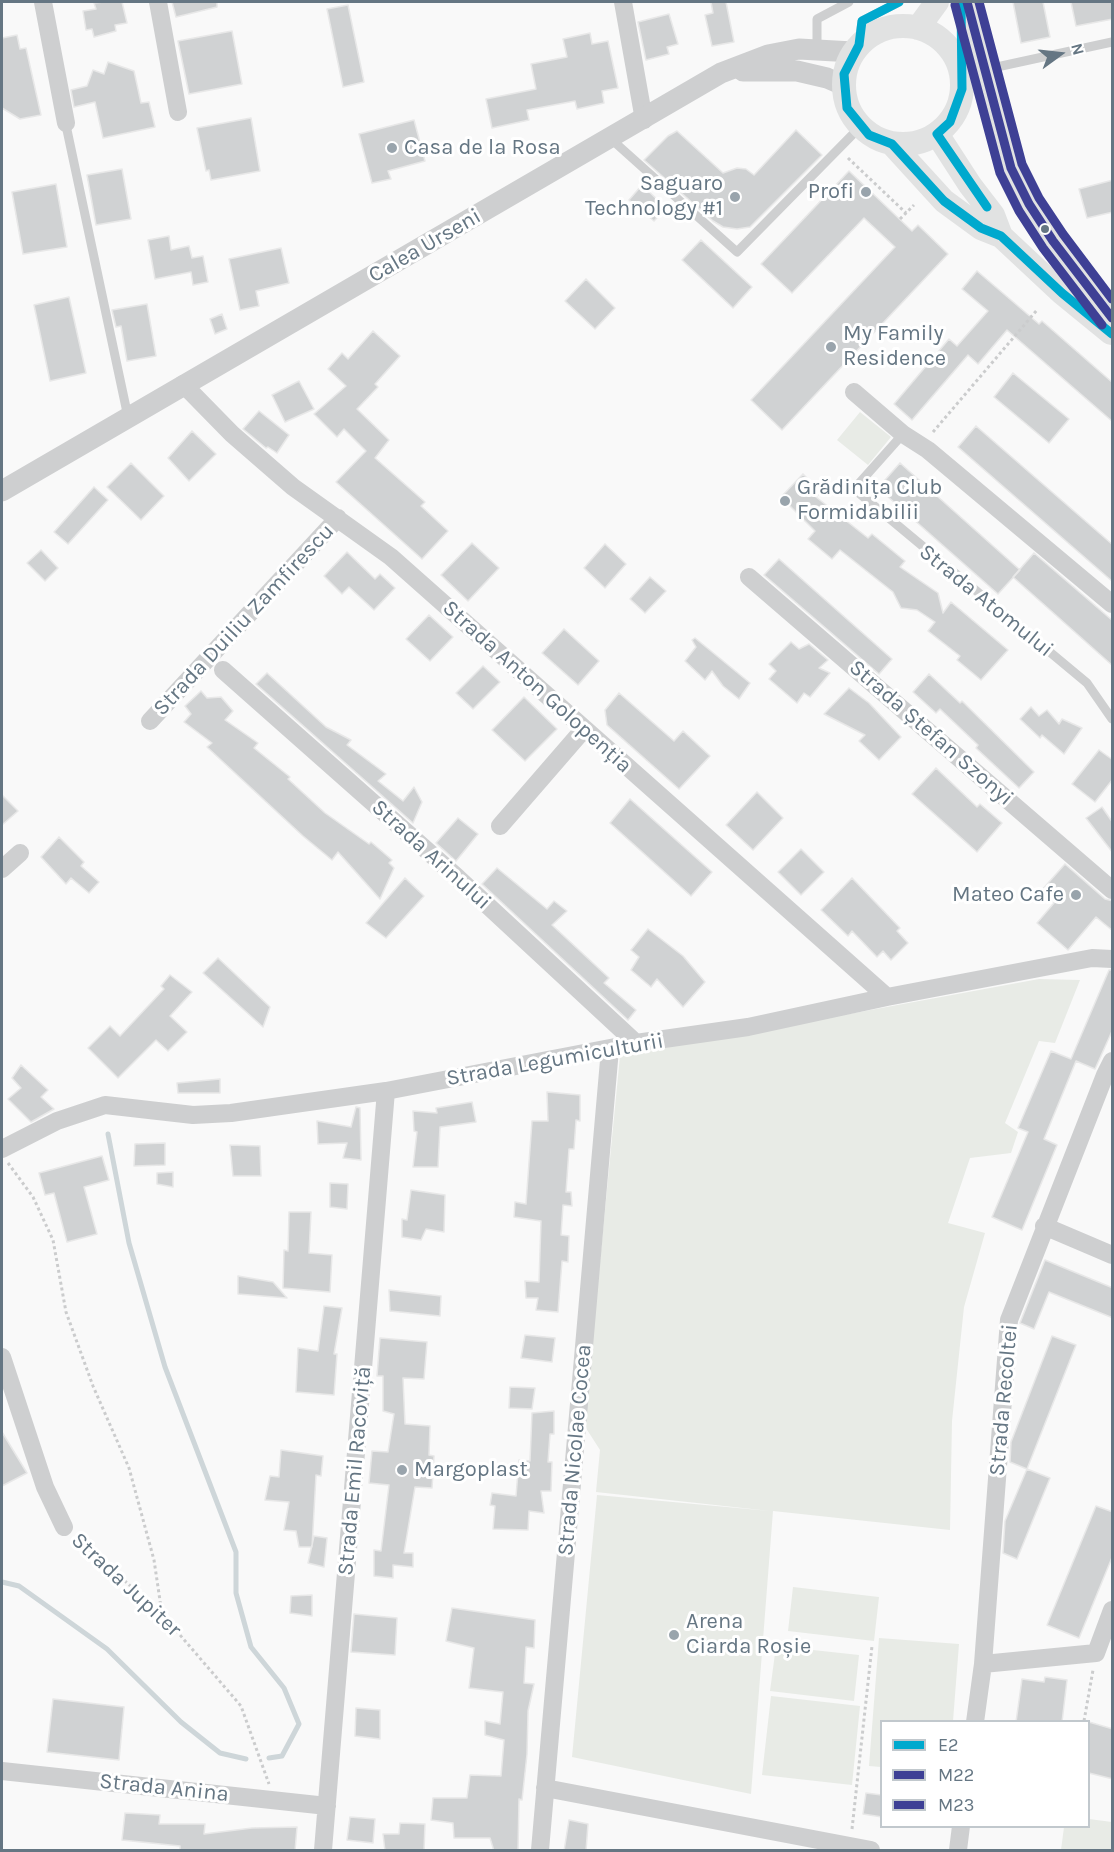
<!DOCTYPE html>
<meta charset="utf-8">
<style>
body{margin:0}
#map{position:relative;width:1114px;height:1852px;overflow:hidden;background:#f9f9f9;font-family:Karla,sans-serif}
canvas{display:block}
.frame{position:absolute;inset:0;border:3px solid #657683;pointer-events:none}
.legend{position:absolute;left:880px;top:1720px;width:210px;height:108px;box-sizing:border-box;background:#fff;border:2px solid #c1c8cd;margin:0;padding:8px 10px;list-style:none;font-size:18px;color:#657683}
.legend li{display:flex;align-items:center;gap:12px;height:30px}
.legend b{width:30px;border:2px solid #c1c8cd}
.north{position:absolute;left:1030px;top:24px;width:60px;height:60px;-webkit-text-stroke:4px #fff;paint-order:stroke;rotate:75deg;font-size:16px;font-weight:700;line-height:24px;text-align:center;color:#657683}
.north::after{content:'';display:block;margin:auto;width:21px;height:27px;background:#657683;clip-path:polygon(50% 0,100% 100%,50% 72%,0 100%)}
</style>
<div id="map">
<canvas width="1114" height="1852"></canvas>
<div class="frame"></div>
<ul class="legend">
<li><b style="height:8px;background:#00a9ce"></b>E2</li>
<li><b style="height:8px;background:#3e4095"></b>M22</li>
<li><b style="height:8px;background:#3e4095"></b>M23</li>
</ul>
<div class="north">N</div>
</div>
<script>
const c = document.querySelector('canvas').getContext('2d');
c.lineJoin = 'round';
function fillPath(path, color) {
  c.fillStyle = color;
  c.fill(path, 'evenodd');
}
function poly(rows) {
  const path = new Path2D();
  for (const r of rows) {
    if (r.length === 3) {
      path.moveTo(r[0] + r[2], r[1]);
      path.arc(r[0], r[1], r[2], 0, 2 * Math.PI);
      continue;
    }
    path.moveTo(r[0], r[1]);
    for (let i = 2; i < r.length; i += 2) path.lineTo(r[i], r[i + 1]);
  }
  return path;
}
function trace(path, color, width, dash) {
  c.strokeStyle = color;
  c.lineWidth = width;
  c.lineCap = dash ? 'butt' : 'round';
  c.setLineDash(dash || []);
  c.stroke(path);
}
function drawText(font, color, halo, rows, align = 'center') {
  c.font = font + ' Karla,sans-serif';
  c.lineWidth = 6;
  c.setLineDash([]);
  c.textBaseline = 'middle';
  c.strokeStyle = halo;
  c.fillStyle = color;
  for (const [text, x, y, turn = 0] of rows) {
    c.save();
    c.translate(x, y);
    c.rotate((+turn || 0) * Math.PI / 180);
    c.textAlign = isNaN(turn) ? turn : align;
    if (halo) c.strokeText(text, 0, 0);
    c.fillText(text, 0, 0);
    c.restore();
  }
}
fillPath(poly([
 [860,412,891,437,868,465,837,440],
 [1039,979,1080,980,1055,1043,1039,1041,1005,1123,1018,1132,1011,1153,970,1158,948,1223,985,1233,964,1307,952,1421,950,1530,773,1511,751,1794,572,1757,597,1495,770,1511,596,1492,600,1450,584,1425,620,1056],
 [793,1587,879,1597,874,1641,788,1631],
 [879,1638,959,1644,953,1721,882,1722,881,1767,869,1766],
 [776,1646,859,1655,854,1701,770,1691],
 [771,1696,860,1706,852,1785,762,1775],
 [1089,1819,1112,1822,1112,1850,1061,1850,1064,1827,1088,1826]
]), '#e8ebe6');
trace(poly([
 [108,1134,129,1243,165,1367,236,1552,236,1593,251,1647,284,1688,299,1724,282,1756,269,1758],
 [2,1582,19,1586,107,1649,181,1722,220,1753,246,1759]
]), '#ced6d9', 5);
const building = poly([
 [104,2,122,2,127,23,115,25,116,31,94,37,92,29,86,30,83,11,96,9,94,3,104,2],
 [172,2,217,2,217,7,176,17,172,2],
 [711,2,726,2,734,42,712,46,705,15,713,13,711,2],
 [1013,2,1043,2,1050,37,1021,43,1013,2],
 [1071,2,1113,2,1113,19,1076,26,1071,2],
 [348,5,364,82,343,87,327,9,348,5],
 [669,14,678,44,667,47,669,54,646,60,638,22,669,14],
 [232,31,242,84,189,94,178,41,232,31],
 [590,33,592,44,608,41,618,88,602,91,604,103,577,109,575,101,527,110,529,120,492,128,486,99,536,89,531,64,567,57,563,39,590,33],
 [17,35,20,49,26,48,41,115,20,119,2,108,2,38,17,35],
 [108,62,134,71,141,103,149,102,155,127,103,138,95,102,74,107,71,90,87,86,93,70,104,74,108,62],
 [251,118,260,171,211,180,209,170,206,171,197,128,251,118],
 [414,120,425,161,388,171,391,179,372,183,359,134,414,120],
 [796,130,822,155,750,227,737,229,723,227,713,221,644,160,668,136,677,131,723,173,737,168,746,169,754,175,796,130],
 [122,169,131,219,96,225,87,175,122,169],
 [849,171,912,231,918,225,948,254,782,430,751,400,895,247,864,218,792,293,761,264,849,171],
 [1113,180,1113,212,1087,218,1079,189,1113,180],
 [56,184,67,247,23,254,12,192,56,184],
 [642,185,666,208,654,221,629,200,642,185],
 [169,236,171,250,189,246,192,258,203,256,208,282,193,285,191,272,155,279,148,240,169,236],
 [701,240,752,287,733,308,682,260,701,240],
 [281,248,289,283,256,291,259,306,240,310,229,259,281,248],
 [977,271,1039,324,1042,321,1113,383,1113,422,1007,330,978,364,968,355,912,420,894,404,949,339,957,346,988,311,962,289,977,271],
 [586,279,615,308,595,329,565,301,586,279],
 [69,297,86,373,50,381,34,305,69,297],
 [147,304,156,356,127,361,121,326,116,327,112,310,147,304],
 [222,314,227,329,215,334,210,319,222,314],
 [373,331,400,356,375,384,378,387,357,409,389,440,375,458,425,502,421,506,448,531,422,559,336,482,366,451,344,429,337,437,314,414,346,386,328,369,342,353,348,359,373,331],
 [1013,373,1069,419,1049,443,994,397,1013,373],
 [299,381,314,409,285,422,272,395,299,381],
 [259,411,289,435,277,453,268,447,266,448,243,429,259,411],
 [976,426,1113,545,1113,582,958,447,976,426],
 [192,431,216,454,189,481,168,458,192,431],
 [131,463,164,496,141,520,107,487,131,463],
 [900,463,1020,570,998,594,878,488,900,463],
 [803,474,821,492,816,497,868,538,872,534,905,561,900,567,938,593,943,613,951,602,1008,650,981,680,957,660,960,656,928,631,935,622,917,610,901,608,893,592,840,550,832,559,808,539,815,531,781,497,803,474],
 [94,487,108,500,68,544,54,532,94,487],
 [472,543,499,568,468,601,441,575,472,543],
 [605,544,626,564,605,588,584,568,605,544],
 [41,550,58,568,45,581,27,563,41,550],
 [347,552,375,579,380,574,395,588,374,610,349,587,342,594,324,576,347,552],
 [1034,553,1113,621,1113,666,1013,577,1034,553],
 [779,559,892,659,879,674,764,575,779,559],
 [650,577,666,591,645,613,630,599,650,577],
 [429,615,453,637,430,661,406,639,429,615],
 [564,629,599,661,578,685,542,653,564,629],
 [695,638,750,683,739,699,723,686,712,671,705,680,685,661,696,647,692,640,695,638],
 [791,642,799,649,809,644,828,660,819,668,830,673,810,697,804,693,797,703,769,679,776,671,769,664,791,642],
 [483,666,500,682,473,709,456,693,483,666],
 [267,673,326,727,351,740,347,745,386,774,378,781,403,801,414,787,422,802,413,823,256,684,267,673],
 [929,674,960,703,962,701,1034,772,1019,788,976,748,978,745,940,709,936,713,913,692,929,674],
 [849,688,869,703,901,737,879,760,859,741,865,735,824,714,849,688],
 [201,691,207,698,221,697,233,711,225,720,258,743,254,748,290,777,288,779,325,813,369,844,371,842,392,860,389,863,394,868,380,899,338,852,332,860,303,836,207,747,212,743,184,722,191,714,185,706,201,691],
 [619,693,674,741,683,731,710,756,679,789,607,725,605,710,619,693],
 [524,697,557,729,525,761,492,730,524,697],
 [1031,707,1039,716,1047,710,1059,724,1062,719,1082,728,1064,754,1042,735,1040,738,1020,719,1031,707],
 [1099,750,1113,760,1113,779,1095,802,1072,784,1099,750],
 [936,768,977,807,980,804,1002,823,977,852,912,794,936,768],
 [757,792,783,818,753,850,726,825,757,792],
 [2,795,18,811,2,825,2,795],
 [630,799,712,872,691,896,610,823,630,799],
 [1102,807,1113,823,1113,853,1086,818,1102,807],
 [458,818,478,834,456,861,436,843,458,818],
 [59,837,84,862,81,866,99,882,89,893,71,878,66,884,41,857,59,837],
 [801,849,824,872,801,895,778,872,801,849],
 [1065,864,1105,899,1113,901,1113,931,1096,917,1068,950,1037,923,1054,903,1041,891,1065,864],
 [497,868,547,909,554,901,567,911,552,925,609,978,604,983,636,1010,628,1020,482,884,497,868],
 [405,878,424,896,386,938,366,923,405,878],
 [852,878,900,928,897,931,908,943,891,960,883,951,877,957,852,931,848,936,821,910,852,878],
 [648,929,683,956,705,982,683,1007,657,979,651,987,631,970,639,957,631,950,648,929],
 [218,958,270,1007,263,1027,203,973,218,958],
 [1109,970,1113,970,1113,1029,1095,1069,1076,1061,1044,1139,1057,1145,1022,1230,992,1217,1028,1132,1018,1128,1051,1051,1071,1059,1109,970],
 [170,975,192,992,170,1016,187,1032,168,1051,156,1040,118,1078,88,1048,110,1026,120,1036,164,989,161,986,170,975],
 [21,1065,48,1090,41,1097,54,1109,31,1122,8,1099,21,1088,12,1078,21,1065],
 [220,1079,220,1093,178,1093,177,1083,220,1079],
 [547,1092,580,1095,580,1121,576,1120,574,1149,569,1149,566,1192,571,1192,572,1206,563,1205,561,1235,569,1236,568,1262,562,1261,558,1312,536,1310,538,1298,526,1298,525,1281,539,1282,541,1221,514,1217,515,1202,526,1204,532,1121,548,1121,547,1092],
 [472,1102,476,1122,440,1127,438,1167,413,1167,417,1132,414,1131,413,1111,437,1113,436,1108,472,1102],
 [356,1107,360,1108,361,1160,343,1158,347,1143,318,1144,317,1121,351,1127,356,1107],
 [165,1143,165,1165,134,1166,135,1144,165,1143],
 [230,1145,260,1146,261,1176,233,1176,230,1145],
 [102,1156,109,1180,84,1187,97,1234,67,1242,54,1193,45,1195,39,1173,102,1156],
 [173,1172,173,1187,157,1184,157,1173,173,1172],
 [330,1183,348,1184,347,1209,330,1207,330,1183],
 [411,1190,445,1195,444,1232,426,1229,421,1240,402,1237,402,1219,407,1220,411,1190],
 [289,1212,311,1212,309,1253,332,1255,330,1292,283,1288,284,1250,288,1251,289,1212],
 [1045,1260,1113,1288,1113,1318,1049,1292,1034,1329,1020,1323,1045,1260],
 [238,1276,273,1282,287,1298,238,1294,238,1276],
 [389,1290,441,1296,440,1316,390,1311,389,1290],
 [324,1306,342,1308,334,1354,337,1354,334,1395,296,1392,298,1348,318,1351,324,1306],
 [525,1335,555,1338,552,1362,521,1358,525,1335],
 [1052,1336,1076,1345,1027,1469,1010,1462,1011,1442,1052,1336],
 [380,1338,427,1342,424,1379,403,1378,405,1424,430,1426,429,1455,434,1456,432,1488,415,1487,404,1553,413,1553,413,1567,393,1565,393,1578,374,1576,374,1550,381,1551,389,1485,369,1483,372,1451,388,1452,394,1414,383,1411,383,1376,377,1376,380,1338],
 [510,1387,535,1388,532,1409,509,1408,510,1387],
 [554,1411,554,1434,550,1434,548,1462,552,1462,551,1491,541,1491,544,1513,529,1511,528,1530,493,1529,495,1506,490,1505,492,1493,516,1496,519,1460,530,1461,532,1413,554,1411],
 [2,1432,27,1473,2,1486,2,1432],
 [281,1450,323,1456,321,1476,316,1475,312,1547,299,1547,296,1531,284,1530,289,1502,265,1500,270,1476,279,1477,281,1450],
 [1027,1469,1050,1478,1017,1559,1003,1553,1005,1521,1027,1469],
 [1096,1506,1113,1512,1113,1555,1079,1638,1047,1625,1096,1506],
 [314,1536,327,1538,324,1567,308,1563,314,1536],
 [312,1595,312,1616,290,1613,291,1596,312,1595],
 [452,1608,535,1620,534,1648,526,1647,524,1683,534,1684,528,1711,527,1754,522,1800,519,1799,518,1851,494,1851,490,1838,454,1838,453,1823,431,1820,433,1798,467,1798,470,1775,501,1776,504,1740,485,1735,485,1721,500,1724,503,1692,469,1688,474,1648,446,1641,452,1608],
 [354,1614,397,1618,395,1655,351,1652,354,1614],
 [1045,1677,1067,1680,1062,1722,1016,1722,1022,1679,1044,1682,1045,1677],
 [53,1699,124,1707,119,1760,47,1752,53,1699],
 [356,1708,380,1710,380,1739,355,1736,356,1708],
 [1089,1722,1113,1729,1113,1779,1089,1773,1089,1722],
 [866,1793,882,1795,882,1817,863,1814,866,1793],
 [125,1813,160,1815,159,1824,205,1824,204,1834,252,1828,297,1827,295,1851,180,1851,180,1846,122,1840,125,1813],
 [350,1817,375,1819,373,1843,347,1840,350,1817],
 [569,1820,588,1824,586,1851,564,1851,569,1820],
 [400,1823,425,1824,424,1851,385,1851,383,1834,399,1834,400,1823]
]);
fillPath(building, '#d0d2d3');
trace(building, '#e8e8e8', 1.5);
trace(poly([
 [848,158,906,213],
 [900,219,914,205],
 [933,432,1037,310],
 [8,1163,33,1197,53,1240,66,1312,93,1386,129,1468,154,1560,162,1614],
 [75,1537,162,1614,241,1706,269,1784],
 [1084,1721,1093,1670],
 [852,1829,872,1646]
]), '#cbcccd', 3, [3, 3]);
trace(poly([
 [859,45,862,21,899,2],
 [817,48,817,19,849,2],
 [983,70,1112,42],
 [67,130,128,417],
 [611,139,737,252,860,127],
 [903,434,854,489,1087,683,1112,719]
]), '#cecfd0', 9);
trace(poly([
 [43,2,66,123],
 [158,2,178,112],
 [623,2,644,120],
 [183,384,232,434,293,487,391,557,887,997],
 [854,392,903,434,928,450,1112,604],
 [749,577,1112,890],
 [223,670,458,878,636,1043],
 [150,721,338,518],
 [500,826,584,729],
 [2,869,20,853],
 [2,1149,57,1121,105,1105,193,1115,231,1113,386,1091,636,1043,748,1027,887,997,1092,958,1112,959],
 [1044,1226,1112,1255],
 [2,1357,45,1487,64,1527],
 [983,1664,1096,1653,1112,1610],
 [975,1722,983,1664,1009,1320,1105,1075,1112,1061],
 [2,1771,327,1806],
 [545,1788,871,1850],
 [323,1850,386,1091],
 [540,1850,610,1049],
 [958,1850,961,1826]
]), '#cecfd0', 18);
trace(poly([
 [743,71,797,71,827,78,843,85],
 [2,491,721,73,768,55,799,49,853,52]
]), '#cecfd0', 21);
trace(poly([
 [967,2,983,70,1011,168,1029,204,1053,241,1112,318],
 [903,85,59],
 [918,28,937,2],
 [937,134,970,185,993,215,1001,236,1062,293,1111,333],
 [892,144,944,201,981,228,1001,236]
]), '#e1e2e2', 24);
trace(poly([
 [899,2,862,21,859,45,844,74,847,108,869,135,892,144,944,201,981,228,1001,236,1062,293,1112,334],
 [961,2,962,89,950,122,937,134,987,207]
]), '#00a9ce', 9);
trace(poly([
 [967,2,1011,168,1029,204,1053,241,1112,318]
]), '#3e4095', 9);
trace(poly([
 [955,5,1000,173,1019,211,1043,248,1102,325]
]), '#3e4095', 9);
trace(poly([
 [979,2,1022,164,1039,198,1063,234,1112,299]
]), '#3e4095', 9);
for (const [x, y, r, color] of [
 [392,148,6,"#99a4ac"],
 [866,192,6,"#99a4ac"],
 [735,197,6,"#99a4ac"],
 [1045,229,5,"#657683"],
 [831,347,6,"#99a4ac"],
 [785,501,6,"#99a4ac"],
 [1076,895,6,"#99a4ac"],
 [402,1470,6,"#99a4ac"],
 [674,1635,6,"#99a4ac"]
]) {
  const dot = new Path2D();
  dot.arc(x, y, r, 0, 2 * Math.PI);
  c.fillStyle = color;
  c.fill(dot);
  trace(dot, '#fff', 2);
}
drawText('22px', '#657683', '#fff', [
 ["Casa de la Rosa",404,148],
 ["Saguaro",723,184,"right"],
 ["Technology #1",723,209,"right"],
 ["Profi",854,192,"right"],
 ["My Family",843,334],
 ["Residence",843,359],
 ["Grădinița Club",797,488],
 ["Formidabilii",797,513],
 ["Mateo Cafe",1064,895,"right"],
 ["Margoplast",414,1470],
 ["Arena",686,1622],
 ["Ciarda Roșie",686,1647]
], 'left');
drawText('22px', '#657683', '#fff', [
 ["Calea Urseni",425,246,-30],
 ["Strada Atomului",986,601,39],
 ["Strada Duiliu Zamfirescu",244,620,-47],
 ["Strada Anton Golopenția",537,687,42],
 ["Strada Ștefan Szonyi",931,733,41],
 ["Strada Arinului",431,855,42],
 ["Strada Legumiculturii",555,1060,-10],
 ["Strada Recoltei",1004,1400,-85],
 ["Strada Nicolae Cocea",575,1450,-85],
 ["Strada Emil Racoviță",355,1471,-85],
 ["Strada Jupiter",126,1585,43],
 ["Strada Anina",164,1788,6]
]);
</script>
